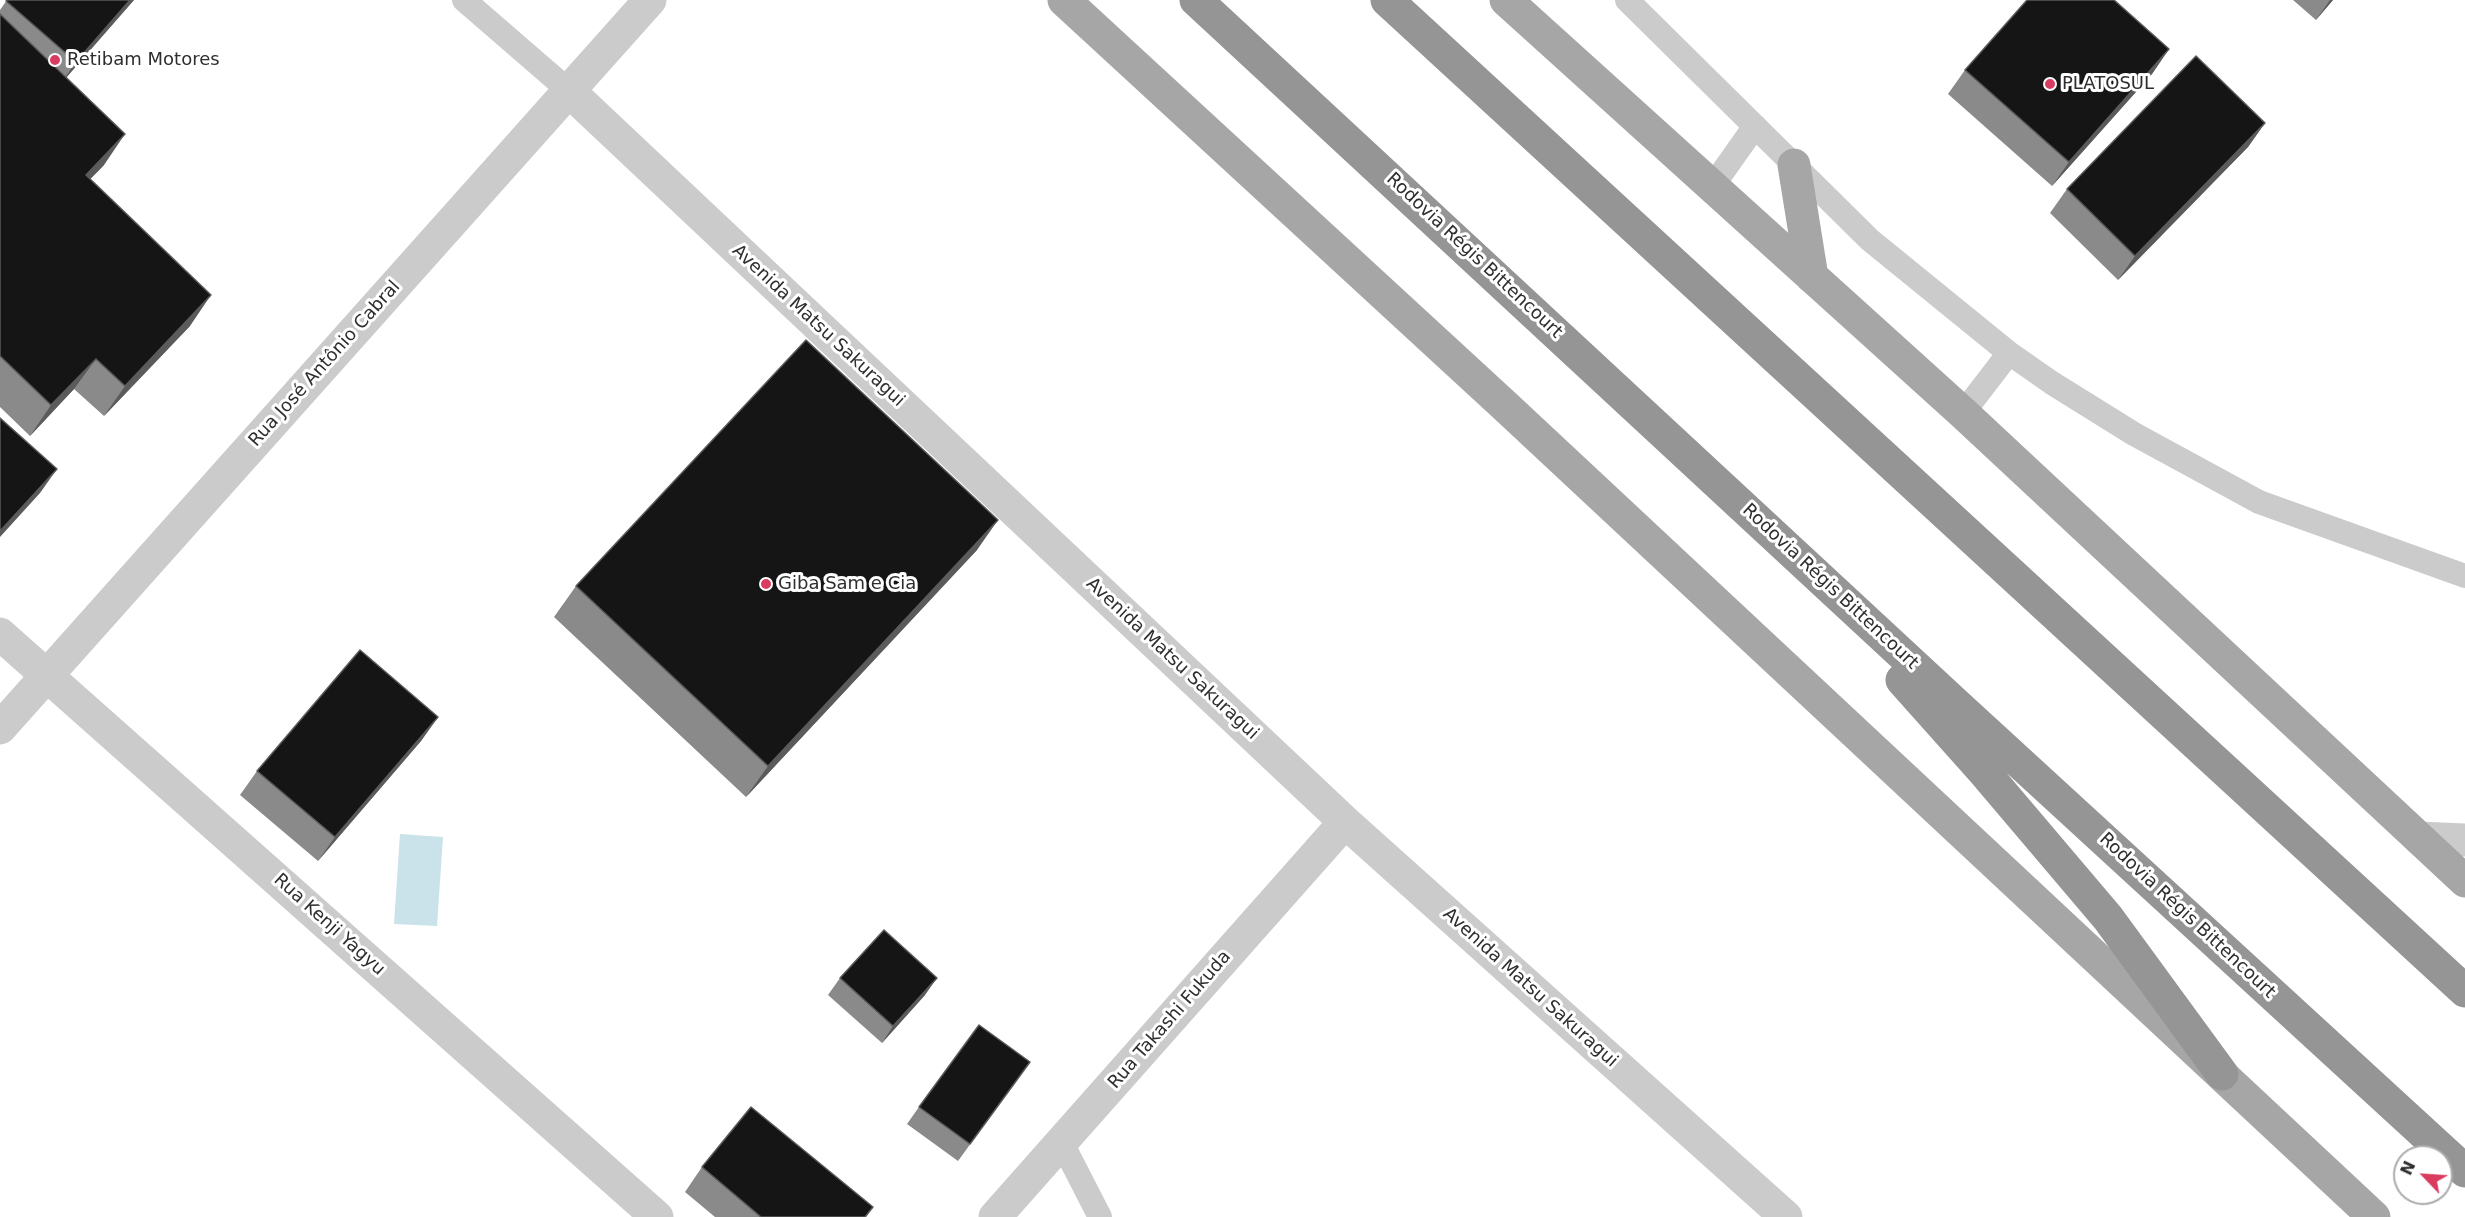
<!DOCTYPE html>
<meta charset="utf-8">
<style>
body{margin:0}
#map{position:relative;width:2465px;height:1217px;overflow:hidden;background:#fff;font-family:"DejaVu Sans",sans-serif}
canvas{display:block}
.north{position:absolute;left:2393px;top:1145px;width:60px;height:60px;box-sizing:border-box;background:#fff;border:2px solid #ababab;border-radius:50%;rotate:295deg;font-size:16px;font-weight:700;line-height:24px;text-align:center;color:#2e2e2e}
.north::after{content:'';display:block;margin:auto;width:21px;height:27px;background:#da3b60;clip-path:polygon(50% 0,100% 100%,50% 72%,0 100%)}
</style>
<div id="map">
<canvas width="2465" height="1217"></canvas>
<div class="north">N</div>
</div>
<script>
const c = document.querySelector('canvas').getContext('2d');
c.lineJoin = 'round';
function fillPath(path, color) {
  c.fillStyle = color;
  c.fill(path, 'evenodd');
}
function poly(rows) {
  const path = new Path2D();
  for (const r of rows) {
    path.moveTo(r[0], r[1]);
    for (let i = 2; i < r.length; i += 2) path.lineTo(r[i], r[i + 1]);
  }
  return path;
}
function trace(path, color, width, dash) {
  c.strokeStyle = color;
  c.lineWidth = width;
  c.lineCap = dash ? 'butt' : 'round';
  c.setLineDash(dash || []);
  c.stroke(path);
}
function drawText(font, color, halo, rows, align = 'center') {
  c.font = font + ' "DejaVu Sans",sans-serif';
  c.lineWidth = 6;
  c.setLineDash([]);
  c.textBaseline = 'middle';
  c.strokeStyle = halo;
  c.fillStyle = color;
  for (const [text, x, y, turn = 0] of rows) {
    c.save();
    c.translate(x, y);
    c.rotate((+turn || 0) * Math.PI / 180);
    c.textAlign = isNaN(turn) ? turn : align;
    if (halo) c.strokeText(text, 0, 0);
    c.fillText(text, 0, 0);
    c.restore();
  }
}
fillPath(poly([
 [400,834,443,837,437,926,394,924]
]), '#cae2e9');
trace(poly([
 [464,0,568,90],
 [1627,0,1870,240,2009,353,1963,413],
 [1712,187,1755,126],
 [2009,353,2052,383,2134,434,2259,502,2465,576],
 [1062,1143,1100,1217]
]), '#cbcbcb', 24);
trace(poly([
 [568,90,1345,822,1786,1217],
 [0,634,657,1217],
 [0,728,650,0],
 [2419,838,2465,840],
 [995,1217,1345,822]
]), '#cbcbcb', 33);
trace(poly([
 [1064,0,1504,405,2374,1217],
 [1506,0,1963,413,2465,881],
 [1794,165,1812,277]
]), '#a6a6a6', 33);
trace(poly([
 [1196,0,1958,706,2465,1171],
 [1387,0,2465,991],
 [1902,680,1985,773,2108,918,2222,1074]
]), '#959595', 33);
fillPath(poly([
 [7,0,134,0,66,77,104,165,90,179,190,326,104,416,74,389,30,436,0,407,0,10],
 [2293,0,2333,0,2316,20],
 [2169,49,2152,74,2052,186,1948,94,1965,70],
 [2265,123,2248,147,2118,280,2050,213,2067,189],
 [977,550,746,797,554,617,576,586],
 [438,717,421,741,318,861,240,795,257,771],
 [840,978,925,995,882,1043,828,995],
 [1030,1062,958,1161,907,1124,919,1107],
 [702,1167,873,1207,866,1217,715,1217,685,1192]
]), '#8a8a8a');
fillPath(poly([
 [130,0,134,0,59,86,76,62],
 [2330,0,2333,0,2316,20],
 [2169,49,2152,74,2052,186,2069,162],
 [2265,123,2248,147,2118,280,2135,256],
 [125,134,104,165,64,206,86,175],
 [211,295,190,326,104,416,125,386],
 [96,359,74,389,30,436,51,405],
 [57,469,40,493,0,537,0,531],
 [998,520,977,550,746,797,768,766],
 [438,717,421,741,318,861,335,837],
 [937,978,925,995,882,1043,893,1026]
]), '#5b5b5b');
const building = poly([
 [7,0,130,0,76,62,6,1,7,0],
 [2027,0,2114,0,2169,49,2069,162,1965,70,2027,0],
 [0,14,125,134,86,175,211,295,125,386,96,359,51,405,0,356,0,14],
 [2196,56,2265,123,2135,256,2067,189,2196,56],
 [806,340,998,520,768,766,576,586,806,340],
 [0,418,57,469,0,531,0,418],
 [360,650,438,717,335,837,257,771,360,650],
 [884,930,937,978,893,1026,840,978,884,930],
 [979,1025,1030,1062,970,1144,919,1107,979,1025],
 [751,1107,873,1207,865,1217,761,1217,702,1167,751,1107]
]);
fillPath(building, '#151515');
trace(building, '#5b5b5b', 1.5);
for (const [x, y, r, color] of [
 [55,60,6,"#da3b60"],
 [2050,84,6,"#da3b60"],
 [766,584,6,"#da3b60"]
]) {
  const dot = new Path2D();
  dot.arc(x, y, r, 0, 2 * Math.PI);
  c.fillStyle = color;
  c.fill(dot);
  trace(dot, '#fff', 2);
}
drawText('18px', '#2e2e2e', '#fff', [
 ["Retibam Motores",67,60],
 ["PLATOSUL",2062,84],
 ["Giba Sam e Cia",778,584]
], 'left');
drawText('18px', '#2e2e2e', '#fff', [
 ["Rodovia Régis Bittencourt",1474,256,43],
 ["Avenida Matsu Sakuragui",818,326,43],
 ["Rua José Antônio Cabral",325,364,-48],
 ["Rodovia Régis Bittencourt",1830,587,43],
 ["Avenida Matsu Sakuragui",1172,659,43],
 ["Rodovia Régis Bittencourt",2187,916,43],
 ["Rua Kenji Yagyu",329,925,42],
 ["Avenida Matsu Sakuragui",1530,988,42],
 ["Rua Takashi Fukuda",1170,1020,-49]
]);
</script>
